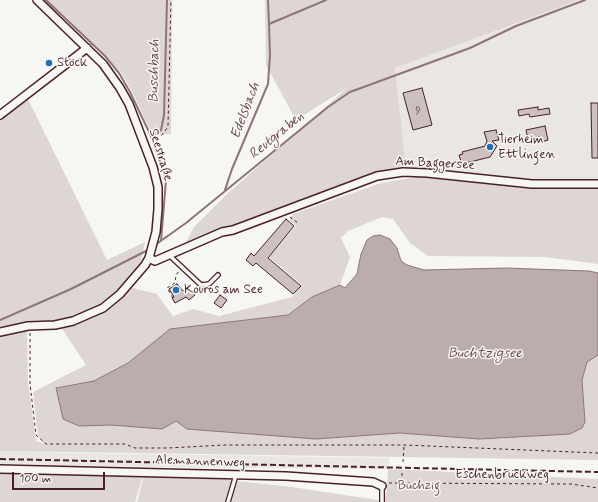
<!DOCTYPE html>
<meta charset="utf-8">
<style>
body{margin:0}
#map{position:relative;width:598px;height:502px;overflow:hidden;background:#f6f6f2;font-family:Mynerve,sans-serif}
canvas{display:block}
.scale{position:absolute;left:12px;top:472px;width:93px;height:18px;box-sizing:border-box;border:2px solid #4a1f2b;border-top:0;padding-left:5px;font-size:12px;line-height:14px;white-space:nowrap;color:#4a1f2b;-webkit-text-stroke:3px #f6f6f2;paint-order:stroke}
</style>
<div id="map">
<canvas width="598" height="502"></canvas>
<div class="scale">100 m</div>
</div>
<script>
const c = document.querySelector('canvas').getContext('2d');
c.lineJoin = 'round';
function fillPath(path, color) {
  c.fillStyle = color;
  c.fill(path, 'evenodd');
}
function poly(rows) {
  const path = new Path2D();
  for (const r of rows) {
    path.moveTo(r[0], r[1]);
    for (let i = 2; i < r.length; i += 2) path.lineTo(r[i], r[i + 1]);
  }
  return path;
}
function trace(path, color, width, dash) {
  c.strokeStyle = color;
  c.lineWidth = width;
  c.lineCap = dash ? 'butt' : 'round';
  c.setLineDash(dash || []);
  c.stroke(path);
}
function drawText(font, color, halo, rows, align = 'center') {
  c.font = font + ' Mynerve,sans-serif';
  c.lineWidth = 3;
  c.setLineDash([]);
  c.textBaseline = 'middle';
  c.strokeStyle = halo;
  c.fillStyle = color;
  for (const [text, x, y, turn = 0] of rows) {
    c.save();
    c.translate(x, y);
    c.rotate((+turn || 0) * Math.PI / 180);
    c.textAlign = isNaN(turn) ? turn : align;
    if (halo) c.strokeText(text, 0, 0);
    c.fillText(text, 0, 0);
    c.restore();
  }
}
fillPath(poly([
 [579,0,598,0,598,180,533,179,406,170,395,68],
 [0,451,72,453,390,458,388,469,152,467,0,464]
]), '#e9e6e3');
fillPath(poly([
 [40,0,172,0,171,134,156,135,156,129,151,132,132,91,120,71,62,13,56,16],
 [265,0,579,0,395,68,406,170,379,173,185,244,194,227,227,194,347,88,296,120,266,65],
 [28,99,107,260,145,242,141,262,134,273,104,304,90,312,55,322,27,324,28,381,36,441,44,444,38,436,33,392,86,365,61,327,88,320,101,312,129,287,157,294,173,316,193,309,219,316,292,297,302,285,269,257,296,226,289,220,293,214,381,183,416,177,533,186,598,187,598,264,545,257,428,256,410,243,393,219,382,217,348,231,341,238,350,257,340,285,312,297,288,315,170,329,128,363,94,381,56,388,79,426,176,421,316,439,400,433,479,439,570,434,582,428,585,422,582,380,587,362,598,355,598,460,0,451,0,120],
 [0,468,143,475,135,502,0,502],
 [388,469,598,479,598,502,137,502,144,475,191,476,292,487,384,501,387,490]
]), '#ddd6d5');
const water = poly([
 [380,235,390,239,397,248,401,261,407,265,424,270,506,268,589,271,598,273,598,355,587,362,582,380,585,422,582,428,570,434,479,439,400,433,316,439,187,429,176,421,162,429,111,425,79,426,63,419,56,388,94,381,128,363,170,329,288,315,312,297,340,285,345,288,357,274,361,254,367,240,373,236,380,235]
]);
fillPath(water, '#bbadae');
trace(water, '#8e747a', 1);
trace(poly([
 [46,0,105,56,119,73,130,92,151,136],
 [268,0,269,24],
 [151,137,161,130,164,115,167,0],
 [155,146,166,180,161,241],
 [225,190,232,169,268,84,270,55,269,24,326,0],
 [155,245,186,223,328,107,350,92,470,48,516,26,585,0],
 [0,320,71,289,150,249]
]), '#8e747a', 2);
const building = poly([
 [422,88,432,125,413,130,403,93,422,88],
 [591,103,598,103,598,158,592,158,591,103],
 [538,107,538,110,549,108,550,114,530,117,529,114,519,116,518,110,538,107],
 [545,126,548,140,541,142,540,137,528,139,526,130,545,126],
 [496,130,499,140,492,141,497,146,490,157,462,164,459,155,463,154,462,152,485,146,487,141,484,132,496,130],
 [286,219,294,226,268,258,301,286,293,294,256,263,253,266,246,260,251,253,254,256,286,219],
 [177,284,183,291,189,288,195,295,189,300,186,297,175,303,172,298,174,297,169,289,177,284],
 [220,295,227,300,221,308,214,303,220,295]
]);
fillPath(building, '#ccc1c0');
trace(building, '#4a1f2b', 1);
const service = poly([
 [169,255,201,285,209,284,218,275],
 [228,502,236,475],
 [382,502,382,486]
]);
const minor = poly([
 [0,115,87,48],
 [149,258,155,261,222,232,233,230,377,176,403,172,427,173,532,184,598,184],
 [0,332,28,326,55,325,73,321,103,308,120,294,145,265,149,258,156,232,158,209,158,187,153,167,129,104,120,88,103,64,37,0],
 [0,469,286,476,373,482,382,486]
]);
trace(service, '#4a1f2b', 6);
trace(minor, '#4a1f2b', 10);
trace(poly([
 [152,143,164,133,168,126,171,0],
 [290,217,298,223],
 [173,298,167,288,175,283,176,275,179,271],
 [30,333,30,384,36,435,46,444,125,444,135,448,168,448,225,445,404,445,598,453],
 [403,462,404,446],
 [402,482,402,472],
 [389,483,571,484,598,488]
]), '#4a1f2b', 1, [3, 3]);
trace(service, '#f6f6f2', 3.5);
trace(minor, '#f6f6f2', 7);
trace(poly([
 [0,459,598,472]
]), '#4a1f2b', 2, [6, 3]);
for (const [x, y, r, color] of [
 [49,63,4,"#1f6fb2"],
 [490,147,4,"#1f6fb2"],
 [176,290,4,"#1f6fb2"]
]) {
  const dot = new Path2D();
  dot.arc(x, y, r, 0, 2 * Math.PI);
  c.fillStyle = color;
  c.fill(dot);
  trace(dot, '#f6f6f2', 1.5);
}
drawText('11px', '#6a4850', null, [
 ["9",418,112]
]);
drawText('13px', '#4a1f2b', '#f6f6f2', [
 ["Stöck",57,63],
 ["Tierheim",498,140],
 ["Ettlingen",498,155],
 ["Kouros am See",184,290]
], 'left');
drawText('13px', '#4a1f2b', '#f6f6f2', [
 ["Seestraße",160,155,73],
 ["Am Baggersee",435,164,3],
 ["Alemannenweg",200,462,2],
 ["Eschenbrückweg",502,475]
]);
drawText('13px', '#6f4d56', '#f6f6f2', [
 ["Buchzig",419,486]
]);
drawText('italic 14px', '#6c4a52', '#f6f6f2', [
 ["Buschbach",155,71,-89],
 ["Edelsbach",246,111,-69],
 ["Reutgraben",277,136,-39],
 ["Buchtzigsee",485,354]
]);
</script>
